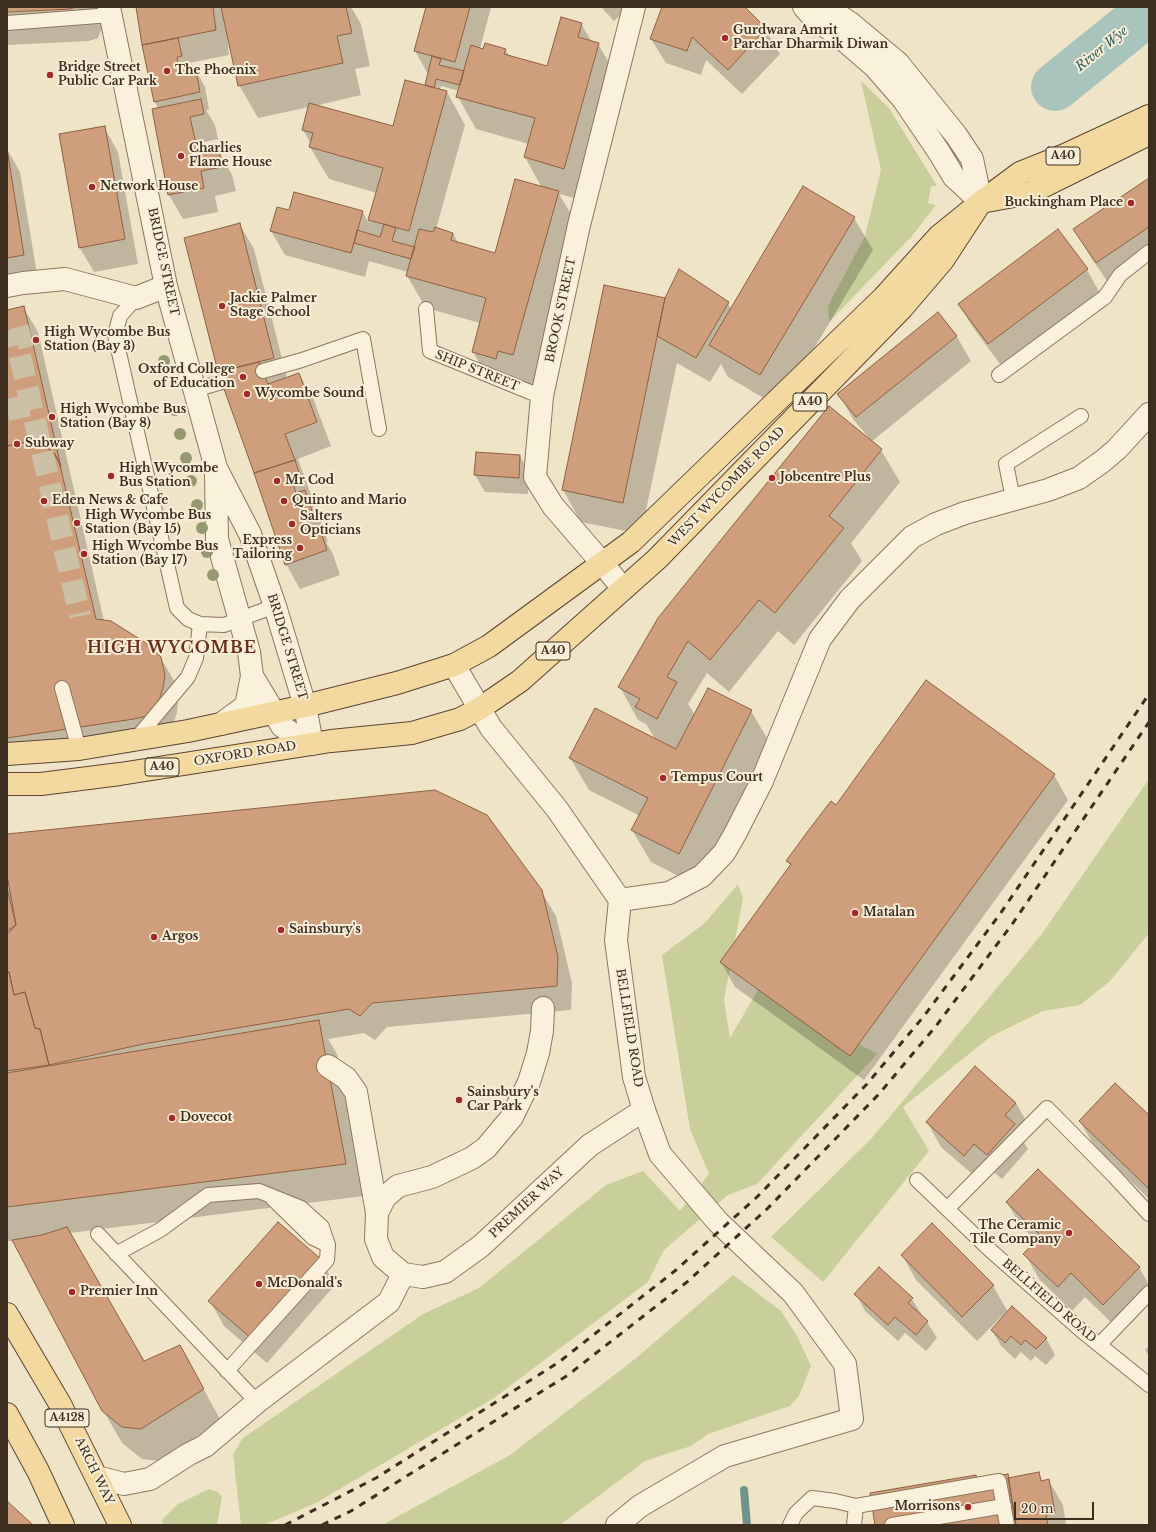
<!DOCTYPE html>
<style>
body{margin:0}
#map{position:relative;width:1156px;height:1532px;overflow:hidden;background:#f0e4c8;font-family:"Libre Baskerville",serif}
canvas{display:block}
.frame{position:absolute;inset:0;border:8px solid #3d2e20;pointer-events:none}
.scale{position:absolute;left:1014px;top:1502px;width:80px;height:18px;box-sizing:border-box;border:2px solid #3d2e20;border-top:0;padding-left:5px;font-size:12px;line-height:14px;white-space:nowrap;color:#3d2e20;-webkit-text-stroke:3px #f7eed8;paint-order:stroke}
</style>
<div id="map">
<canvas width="1156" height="1532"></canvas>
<div class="frame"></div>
<div class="scale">20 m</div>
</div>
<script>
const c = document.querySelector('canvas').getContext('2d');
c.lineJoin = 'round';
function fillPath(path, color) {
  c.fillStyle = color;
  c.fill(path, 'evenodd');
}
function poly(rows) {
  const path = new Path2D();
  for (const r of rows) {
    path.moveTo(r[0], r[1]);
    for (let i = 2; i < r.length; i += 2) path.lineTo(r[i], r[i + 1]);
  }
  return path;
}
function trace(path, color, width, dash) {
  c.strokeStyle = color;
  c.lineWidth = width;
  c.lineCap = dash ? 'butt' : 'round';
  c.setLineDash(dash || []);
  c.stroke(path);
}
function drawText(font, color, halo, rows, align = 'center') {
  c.font = font + ' "Libre Baskerville",serif';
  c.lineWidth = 4;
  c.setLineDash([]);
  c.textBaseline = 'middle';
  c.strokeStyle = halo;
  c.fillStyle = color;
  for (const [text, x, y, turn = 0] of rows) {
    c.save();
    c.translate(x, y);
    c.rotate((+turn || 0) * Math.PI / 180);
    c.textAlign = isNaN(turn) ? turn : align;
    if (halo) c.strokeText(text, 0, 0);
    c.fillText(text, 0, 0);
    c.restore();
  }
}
fillPath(poly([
 [861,81,889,108,937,186,931,186,928,203,936,205,912,236,829,322,828,306,865,236,881,170],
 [1149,779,1149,933,1110,981,1080,1005,1043,1011,990,1037,903,1107,929,1151,823,1282,771,1237,871,1139,1041,935],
 [738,884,743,898,724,1000,730,1038,759,988,877,1054,757,1184,728,1195,664,1250,648,1282,494,1398,316,1503,264,1525,241,1525,233,1454,243,1438,423,1314,479,1288,606,1185,643,1171,680,1211,709,1174,690,1129,662,955,705,923],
 [733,1275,781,1311,797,1336,811,1366,799,1396,790,1406,708,1434,691,1446,645,1461,560,1525,382,1525,510,1455,635,1359],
 [209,1489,218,1492,222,1497,217,1525,163,1525,162,1520,178,1504]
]), '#c9cf9b');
fillPath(poly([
 [7,7,100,7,103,25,98,38,89,41,7,45],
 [137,7,351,7,361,24,370,66,355,69,361,95,314,106,393,128,425,86,428,74,415,51,427,7,491,7,480,49,505,49,510,57,548,67,581,24,592,42,598,44,617,76,582,200,559,194,577,224,532,387,514,391,491,384,473,352,480,323,426,308,407,276,408,272,369,261,365,277,285,255,271,231,290,211,362,211,368,222,377,193,329,179,310,147,311,144,303,130,309,107,258,118,239,85,228,34,227,34,229,55,189,63,191,72,196,71,205,87,209,109,206,110,215,125,218,139,204,142,206,152,218,150,232,175,236,191,215,196,218,212,183,219,169,195,158,108,155,102],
 [441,86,459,91,458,97,476,129,529,144,525,157,542,188,496,254,458,243,453,233,436,229,465,125,447,92,440,90],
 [601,7,629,7,614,21],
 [663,7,744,7,765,29,780,54,742,94,706,60,701,75,666,63,651,39],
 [104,127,118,152,138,264,94,272,80,248],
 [7,149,20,172,38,280,7,285],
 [1149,179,1149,261,1111,287,1089,254,1075,230],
 [854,218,873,250,779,407,728,377,721,364,710,382,677,363,641,534,581,522,563,490,666,299,728,303,731,309],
 [240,225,254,249,287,378,299,374,313,398,331,446,298,459,314,503,312,504,319,516,328,542,326,542,333,554,340,575,300,589,286,564,219,372,186,238],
 [1058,231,1087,270,1101,295,1003,368,974,329,959,305],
 [23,307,38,332,104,621,160,657,175,682,178,700,177,713,171,729,7,765,7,311],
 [938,314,957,337,971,361,871,442,881,450,900,482,851,543,862,561,794,645,778,631,729,692,707,673,688,704,695,715,751,711,770,743,698,886,651,862,632,830,640,816,589,790,570,758,655,739,646,724,638,720,620,687,869,438,853,419,839,394],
 [477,453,520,456,529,473,528,494,485,492,475,475],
 [1054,775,1068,800,864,1080,735,987,721,962,791,866,788,861,836,806],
 [7,835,541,891,556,916,572,983,571,1010,387,1027,375,1040,364,1033,328,1039,337,1054,364,1196,70,1233,144,1363,180,1346,221,1421,159,1461,142,1459,122,1443,103,1410,14,1241,7,1241,7,1074,9,1073,7,1068],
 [975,1067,1016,1103,1030,1128,1021,1138,1028,1149,1002,1179,989,1168,979,1180,941,1147,927,1122],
 [1149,1117,1149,1199,1094,1146,1080,1121],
 [1007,1203,1139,1267,1149,1285,1149,1296,1118,1329,1085,1297,1072,1311,1039,1279,1025,1254,1036,1241,1022,1227],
 [902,1255,993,1286,1008,1312,1046,1338,1055,1355,1046,1365,1035,1356,1031,1361,1021,1352,1015,1359,1001,1346,992,1330,1007,1313,1006,1312,977,1341,916,1280],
 [321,1260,335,1285,267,1363,224,1326,210,1301],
 [856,1294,912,1299,922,1315,921,1316,927,1322,937,1338,926,1351,905,1333,898,1341,865,1311],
 [1149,1346,1149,1356,1145,1350],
 [1038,1473,1043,1482,1049,1481,1063,1505,1066,1525,876,1525,978,1480,1007,1475,1009,1478]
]), '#0003');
trace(poly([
 [744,1490,747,1525]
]), '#6f938a', 8);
trace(poly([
 [1055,87,1149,11]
]), '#a9c4bc', 48);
const building = poly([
 [7,7,76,7,70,9,7,12,7,7],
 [136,7,213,7,216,30,142,45,136,7],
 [221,7,346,7,352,33,337,36,343,63,238,86,221,7],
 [426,7,470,7,455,62,414,51,426,7],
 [662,7,745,7,766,28,728,70,692,37,687,51,650,39,662,7],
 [561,17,582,23,578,37,599,43,564,169,524,157,535,118,456,97,471,45,483,49,485,43,506,49,504,54,547,66,561,17],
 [178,38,182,56,177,57,180,73,196,70,200,92,154,102,142,45,178,38],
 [432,56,441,59,439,65,464,71,460,85,436,79,434,88,425,85,432,56],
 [405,80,447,91,409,231,368,220,383,168,309,147,313,133,302,130,309,103,393,126,405,80],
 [201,99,204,114,190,117,198,153,219,149,222,167,201,171,204,188,168,195,152,109,201,99],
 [105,126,125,239,79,248,59,134,105,126],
 [7,149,24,255,7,258,7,149],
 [1149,178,1149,227,1096,263,1073,229,1149,178],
 [515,179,559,191,513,355,498,351,496,359,472,352,486,298,406,276,419,229,433,232,435,227,453,233,451,240,495,253,515,179],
 [803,186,855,217,760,375,709,345,803,186],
 [294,192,363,211,351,253,270,231,277,207,289,210,294,192],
 [240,223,274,358,218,372,184,238,240,223],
 [384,224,396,228,392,241,415,247,411,259,354,243,357,230,380,237,384,224],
 [1058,229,1088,269,988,344,958,304,1058,229],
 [679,269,729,302,696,358,657,336,665,298,679,269],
 [604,285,665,298,623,503,562,490,604,285],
 [24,306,41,379,61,467,54,453,42,445,23,443,7,446,7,310,24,306],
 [938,312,957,336,856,417,837,394,938,312],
 [259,362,268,384,299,373,317,422,285,434,295,460,254,473,218,372,259,362],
 [829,406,882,449,829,516,844,528,775,613,759,600,710,660,688,641,667,677,677,682,657,719,635,707,640,699,618,687,658,618,829,406],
 [23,443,42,445,54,453,59,461,96,619,111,621,146,643,161,657,165,675,163,688,158,704,147,716,134,719,7,738,7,446,23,443],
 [476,452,520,455,519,478,474,475,476,452],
 [295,460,301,478,292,481,296,493,305,490,314,517,305,521,309,532,320,529,327,550,285,565,254,473,295,460],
 [926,680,1055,774,850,1056,720,962,791,864,786,861,808,831,831,801,836,805,926,680],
 [708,688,752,710,679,854,631,830,648,798,569,758,595,708,676,749,708,688],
 [435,790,487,815,542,890,558,957,557,986,372,1003,360,1016,349,1009,143,1044,49,1065,40,1029,35,1028,25,992,14,995,9,972,7,972,7,934,16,925,7,875,7,834,435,790],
 [7,888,16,925,7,931,7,888],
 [7,972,9,972,14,995,25,992,35,1028,40,1029,49,1065,7,1071,7,972],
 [319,1020,346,1164,7,1207,7,1073,319,1020],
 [975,1066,1016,1103,1005,1115,1015,1124,987,1155,974,1144,964,1156,926,1122,975,1066],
 [1115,1083,1149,1115,1149,1189,1079,1121,1115,1083],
 [1038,1169,1140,1267,1103,1305,1071,1273,1058,1287,1023,1254,1041,1236,1006,1202,1038,1169],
 [278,1222,322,1260,252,1339,208,1301,278,1222],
 [932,1223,994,1285,962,1317,901,1255,932,1223],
 [67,1227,144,1361,180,1345,204,1389,141,1429,122,1427,102,1411,12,1240,42,1235,67,1227],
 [879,1267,913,1298,908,1303,928,1321,916,1335,895,1317,888,1325,854,1294,879,1267],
 [1012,1306,1047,1338,1036,1349,1025,1340,1021,1345,1011,1336,1005,1343,991,1330,1012,1306],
 [1039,1472,1041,1481,1049,1479,1055,1513,1046,1515,1048,1525,1016,1525,1008,1478,1039,1472],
 [1008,1474,1016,1525,875,1525,870,1493,976,1475,977,1479,1008,1474],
 [7,1501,33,1525,7,1525,7,1501]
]);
fillPath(building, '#cf9f7d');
trace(building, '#8d5f41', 1);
trace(poly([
 [31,335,16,339,80,616],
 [7,410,31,405]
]), '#ccc0a6', 22, [22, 11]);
const service = poly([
 [7,23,111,15],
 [136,298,120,316,115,335,177,608,188,619,200,624,224,625,275,606],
 [426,309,430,351,530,392,542,396],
 [263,371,302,360,363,339,379,429],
 [999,375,1105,297,1120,275,1149,252],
 [194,390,222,382],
 [1013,499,1006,464,1081,416],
 [62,688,79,749],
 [136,739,188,677,196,658,200,624],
 [917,1180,990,1250,1082,1331,1149,1385],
 [273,1199,313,1238,328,1245],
 [947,1209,1047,1108,1114,1176,1149,1214],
 [98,1234,257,1402],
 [116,1254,160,1230,208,1195,259,1191,301,1208,322,1227,328,1245,327,1260,227,1371],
 [1099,1345,1149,1293],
 [790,1525,796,1513,812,1498,835,1501,856,1506,999,1481,1007,1525],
 [854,1525,856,1506],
 [892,1525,1004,1506]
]);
const minor = poly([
 [109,7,166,286,216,468,250,534,275,606,305,706,312,744],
 [7,286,23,283,65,279,136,298,166,286],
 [216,473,217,539,249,652,252,676,246,706,221,724],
 [623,589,603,564,553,506,535,477,542,396,579,225,634,7],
 [620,900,669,893,702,876,724,853,735,834,762,781,820,639,850,599,912,537,936,524,965,513,1048,490,1079,478,1103,461,1117,449,1149,414],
 [543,1008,542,1031,538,1053,529,1082,512,1117,486,1148,472,1158,432,1177,398,1186,385,1197,377,1213,376,1239,383,1257,403,1274,423,1277,445,1272,481,1246,590,1145,644,1110],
 [328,1066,346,1078,356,1092,377,1213],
 [97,1477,124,1484,150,1479,189,1454,205,1446,257,1402,389,1302,403,1274]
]);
const tertiary = poly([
 [804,7,812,16,845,41,875,67,903,99,939,152,954,177,981,202],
 [826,7,850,23,898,63,956,135,972,159,981,202],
 [454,665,491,728,557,809,620,900,616,940,634,1077,644,1110,660,1154,718,1222,793,1293,845,1364,852,1419,725,1456,640,1506,617,1525],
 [252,676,282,726,300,740,312,744]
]);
const primary = poly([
 [7,754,79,749,188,731,305,706,397,683,454,665,489,646,631,542,883,298,939,236,981,202,1020,173,1065,155,1149,116],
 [7,784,41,784,120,774,331,741,412,733,460,719,479,709,520,681,657,559,902,308,943,260,981,202,1030,193,1149,134],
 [7,1314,60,1404,120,1525],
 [7,1414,38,1471,63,1525]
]);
trace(service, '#8d765c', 16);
trace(minor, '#8d765c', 24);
trace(tertiary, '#8d765c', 24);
trace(primary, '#5b4430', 24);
trace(service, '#faf1dc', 14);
trace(minor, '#faf1dc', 22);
trace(tertiary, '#faf1dc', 22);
trace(primary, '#f3d9a0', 22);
trace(poly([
 [285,1525,376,1478,559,1362,676,1270,757,1197,867,1084,924,1016,1000,914,1149,694],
 [322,1525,351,1511,568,1375,687,1282,768,1208,879,1094,936,1026,1013,923,1149,722]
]), '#3d2e20', 3, [7, 7]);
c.fillStyle = '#96986f';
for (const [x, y] of [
 [164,361],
 [175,410],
 [180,434],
 [186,458],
 [191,481],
 [197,505],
 [202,528],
 [207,552],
 [213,575]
]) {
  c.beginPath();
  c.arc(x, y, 6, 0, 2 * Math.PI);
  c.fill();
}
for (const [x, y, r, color] of [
 [725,38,4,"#9e2a2b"],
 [167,71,4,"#9e2a2b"],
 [50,75,4,"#9e2a2b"],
 [181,156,4,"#9e2a2b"],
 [92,187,4,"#9e2a2b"],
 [1131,203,4,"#9e2a2b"],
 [222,306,4,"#9e2a2b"],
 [36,340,4,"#9e2a2b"],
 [243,377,4,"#9e2a2b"],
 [247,394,4,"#9e2a2b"],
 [52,417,4,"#9e2a2b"],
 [17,444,4,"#9e2a2b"],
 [111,476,4,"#9e2a2b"],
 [772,478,4,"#9e2a2b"],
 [277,481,4,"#9e2a2b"],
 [44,501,4,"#9e2a2b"],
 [284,501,4,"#9e2a2b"],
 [77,523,4,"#9e2a2b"],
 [292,524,4,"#9e2a2b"],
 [300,548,4,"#9e2a2b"],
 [84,554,4,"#9e2a2b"],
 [663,778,4,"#9e2a2b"],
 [855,913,4,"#9e2a2b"],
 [281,930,4,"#9e2a2b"],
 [154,937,4,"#9e2a2b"],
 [459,1100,4,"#9e2a2b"],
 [172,1118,4,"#9e2a2b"],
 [1069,1233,4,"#9e2a2b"],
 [259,1284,4,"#9e2a2b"],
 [72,1292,4,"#9e2a2b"],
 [968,1507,4,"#9e2a2b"]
]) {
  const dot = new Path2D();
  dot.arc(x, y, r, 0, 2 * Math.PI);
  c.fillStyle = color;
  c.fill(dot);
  trace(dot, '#f7eed8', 1.5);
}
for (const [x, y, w] of [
 [1063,156,34],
 [810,402,34],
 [553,651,34],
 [162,767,34],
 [67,1418,44]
]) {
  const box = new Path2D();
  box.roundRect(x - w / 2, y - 9, w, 18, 3);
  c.fillStyle = '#f7eed8';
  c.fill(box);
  trace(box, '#3d2e20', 1);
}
drawText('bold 11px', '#3d2e20', null, [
 ["A40",1063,156],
 ["A40",810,402],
 ["A40",553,651],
 ["A40",162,767],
 ["A4128",67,1418]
]);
drawText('bold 12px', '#3d2e20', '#f7eed8', [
 ["Gurdwara Amrit",733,31],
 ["Parchar Dharmik Diwan",733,45],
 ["Bridge Street",58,68],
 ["Public Car Park",58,82],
 ["The Phoenix",175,71],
 ["Charlies",189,149],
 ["Flame House",189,163],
 ["Network House",100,187],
 ["Buckingham Place",1123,203,"right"],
 ["Jackie Palmer",230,299],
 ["Stage School",230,313],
 ["High Wycombe Bus",44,333],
 ["Station (Bay 3)",44,347],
 ["Oxford College",235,370,"right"],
 ["of Education",235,384,"right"],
 ["Wycombe Sound",255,394],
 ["High Wycombe Bus",60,410],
 ["Station (Bay 8)",60,424],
 ["Subway",25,444],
 ["High Wycombe",119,469],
 ["Bus Station",119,483],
 ["Jobcentre Plus",780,478],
 ["Mr Cod",285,481],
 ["Eden News & Cafe",52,501],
 ["Quinto and Mario",292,501],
 ["High Wycombe Bus",85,516],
 ["Station (Bay 15)",85,530],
 ["Salters",300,517],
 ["Opticians",300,531],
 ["Express",292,541,"right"],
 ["Tailoring",292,555,"right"],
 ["High Wycombe Bus",92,547],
 ["Station (Bay 17)",92,561],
 ["Tempus Court",671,778],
 ["Matalan",863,913],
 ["Sainsbury's",289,930],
 ["Argos",162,937],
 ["Sainsbury's",467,1093],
 ["Car Park",467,1107],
 ["Dovecot",180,1118],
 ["The Ceramic",1061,1226,"right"],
 ["Tile Company",1061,1240,"right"],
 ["McDonald's",267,1284],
 ["Premier Inn",80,1292],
 ["Morrisons",960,1507,"right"]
], 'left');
drawText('12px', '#3d2e20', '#f7eed8', [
 ["BRIDGE STREET",163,262,78],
 ["BROOK STREET",561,310,-78],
 ["SHIP STREET",477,371,22],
 ["WEST WYCOMBE ROAD",727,487,-46],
 ["BRIDGE STREET",287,647,73],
 ["OXFORD ROAD",245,754,-9],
 ["BELLFIELD ROAD",629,1028,81],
 ["PREMIER WAY",527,1203,-43],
 ["BELLFIELD ROAD",1049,1301,41],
 ["ARCH WAY",94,1471,64]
]);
drawText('italic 13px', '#2f5d5a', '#f7eed8', [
 ["River Wye",1102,49,-39]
]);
c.letterSpacing = '1px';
drawText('bold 16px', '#6b2e1e', '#f7eed8', [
 ["HIGH WYCOMBE",172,648]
]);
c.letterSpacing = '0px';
</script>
